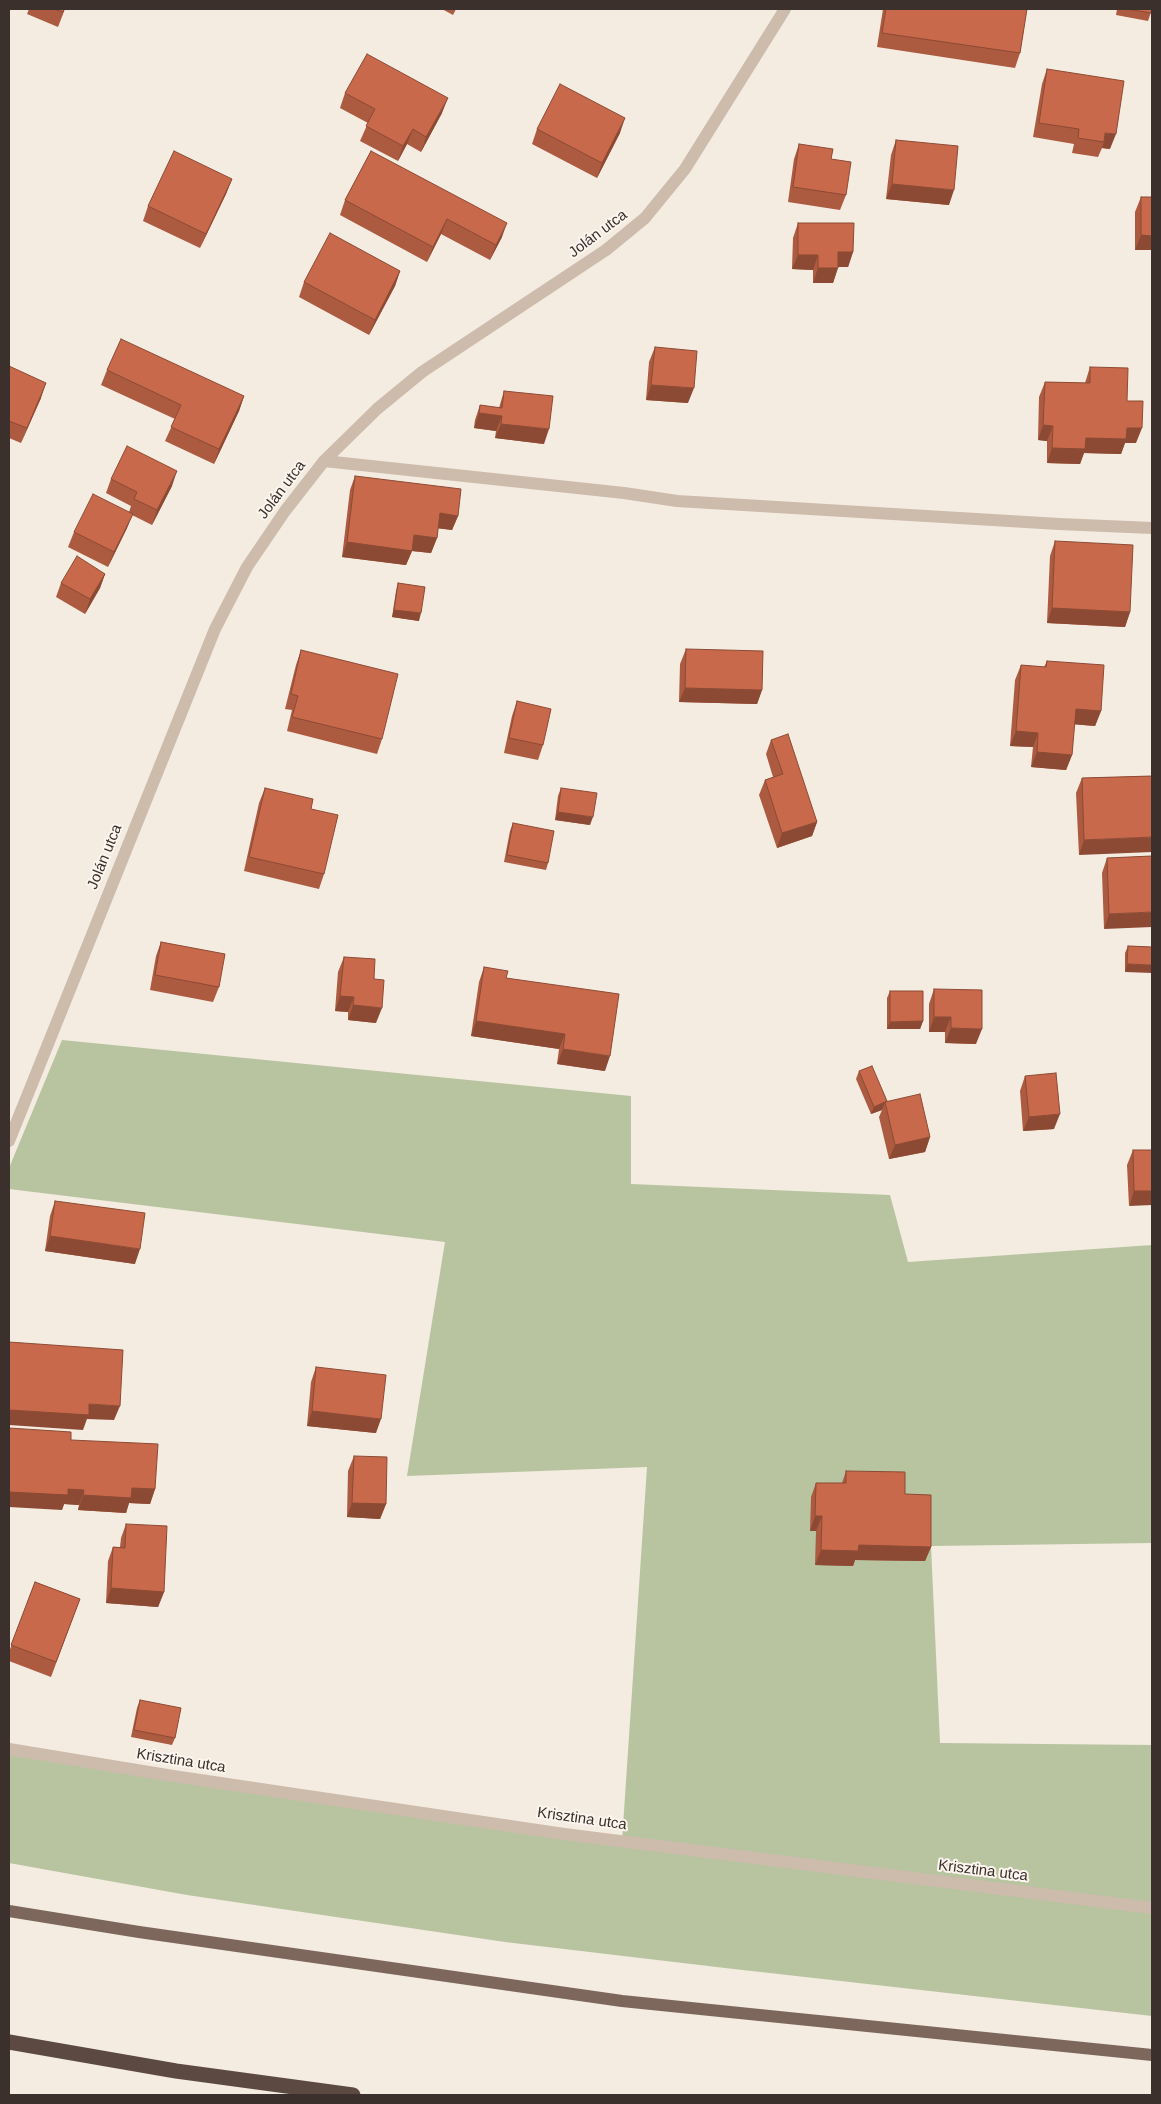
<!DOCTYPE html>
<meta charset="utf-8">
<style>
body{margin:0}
#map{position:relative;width:1161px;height:2104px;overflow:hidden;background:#f4ebe1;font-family:Arial,sans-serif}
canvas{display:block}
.frame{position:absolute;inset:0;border:10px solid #3b302b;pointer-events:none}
</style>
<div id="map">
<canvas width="1161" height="2104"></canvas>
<div class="frame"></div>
</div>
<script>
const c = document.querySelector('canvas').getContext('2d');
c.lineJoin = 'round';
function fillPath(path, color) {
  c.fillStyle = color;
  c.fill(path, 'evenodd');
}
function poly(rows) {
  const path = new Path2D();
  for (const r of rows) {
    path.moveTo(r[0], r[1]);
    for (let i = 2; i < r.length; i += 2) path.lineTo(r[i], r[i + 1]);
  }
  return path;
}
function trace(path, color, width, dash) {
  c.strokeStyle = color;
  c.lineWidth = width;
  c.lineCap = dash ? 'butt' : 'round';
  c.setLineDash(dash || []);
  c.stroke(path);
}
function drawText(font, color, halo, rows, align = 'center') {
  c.font = font + ' Arial,sans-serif';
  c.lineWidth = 4;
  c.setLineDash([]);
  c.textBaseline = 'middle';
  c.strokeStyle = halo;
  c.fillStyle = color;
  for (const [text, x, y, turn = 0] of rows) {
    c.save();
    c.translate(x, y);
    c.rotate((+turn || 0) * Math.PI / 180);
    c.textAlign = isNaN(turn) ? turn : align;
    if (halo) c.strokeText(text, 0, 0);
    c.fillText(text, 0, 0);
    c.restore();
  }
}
fillPath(poly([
 [62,1040,631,1096,631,1184,890,1195,908,1262,1152,1245,1152,1543,931,1546,940,1743,1152,1745,1152,2016,725,1968,505,1942,187,1895,9,1863,9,1749,622,1841,647,1467,407,1476,445,1242,9,1189,9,1168]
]), '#b8c4a0');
trace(poly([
 [324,461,624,493,677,501,1059,524]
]), '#cdbbac', 12);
trace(poly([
 [1059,524,1152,528],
 [9,1141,215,629,247,567,285,511,324,461,377,409,422,372,606,250,645,218,685,169,785,9],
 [9,1749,173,1776,564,1834,1152,1908]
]), '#cdbbac', 12);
trace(poly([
 [9,1911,139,1932,622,2001,1152,2055]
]), '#7d675c', 12);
trace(poly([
 [9,2042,176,2071,353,2095]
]), '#5c4a42', 15);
fillPath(poly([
 [29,9,65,9,58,27,27,14],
 [442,9,456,9,453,15],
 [883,9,1027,9,1020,53,1015,68,877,47],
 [1117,9,1152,9,1148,21,1116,15],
 [1047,69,1110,149,1102,148,1098,157,1072,153,1074,144,1033,137,1042,84],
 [345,93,442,113,421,152,407,144,398,161,360,141,368,123,340,108],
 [537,129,620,133,597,178,532,144],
 [896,140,949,205,886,199,891,155],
 [799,144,831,159,846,195,840,210,788,202,794,159],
 [371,151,502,237,490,260,441,234,427,262,340,215,345,200],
 [232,179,226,194,200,248,143,221,148,206],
 [1141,197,1152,197,1152,250,1135,250,1135,212],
 [798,223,853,252,848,267,838,267,833,283,813,283,813,270,792,269,793,238],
 [400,271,395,286,369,335,299,297,304,282],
 [655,347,688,403,646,400,649,362],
 [9,366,41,398,21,443,9,438],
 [1090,367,1127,401,1136,443,1125,443,1121,454,1084,453,1080,464,1047,463,1047,441,1038,440,1039,397,1045,382,1085,383],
 [107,370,244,396,239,411,214,464,165,441,175,419,101,385],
 [504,391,544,444,495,438,496,431,474,428,475,420,480,405,499,408],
 [355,476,458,516,452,530,438,528,437,538,431,553,412,551,406,565,342,557,350,490],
 [111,479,172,486,152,525,132,515,127,528,108,567,68,547,74,532,129,512,131,506,106,493],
 [1055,541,1130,612,1125,627,1047,623,1050,556],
 [105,574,100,588,85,614,56,597,61,583],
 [398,583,419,621,392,617,396,591],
 [686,649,762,690,757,704,679,702,680,664],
 [301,650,382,739,377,754,287,731,292,710,285,709,296,665],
 [1047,661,1101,711,1095,726,1074,724,1072,755,1066,770,1031,767,1033,747,1010,746,1015,680,1021,665,1044,667],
 [517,701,543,745,538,760,504,753,512,716],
 [771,740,817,822,812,836,777,848,759,795,765,780,773,777,766,754],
 [1152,776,1079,855,1076,793,1082,778],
 [265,788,311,809,324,874,319,889,244,871,259,803],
 [561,788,590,825,555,820,558,796],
 [513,823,548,863,546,870,504,862,510,831],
 [1152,856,1104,929,1102,873,1107,858],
 [161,942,219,987,213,1002,150,990,156,956],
 [1128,946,1152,947,1125,972,1125,953],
 [344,957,374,979,376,1023,348,1020,348,1012,335,1011,338,972],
 [484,967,506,978,605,1071,557,1064,559,1049,471,1036,479,982],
 [934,989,976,1044,945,1043,945,1032,929,1032,929,1004],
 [890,991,923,1021,920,1029,887,1029,887,998],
 [859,1071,887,1102,930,1137,925,1152,889,1159,879,1117,882,1110,871,1114,856,1079],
 [1025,1076,1054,1129,1023,1131,1020,1091],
 [1133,1150,1152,1150,1129,1206,1127,1165],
 [55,1201,135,1264,45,1251,50,1216],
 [316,1367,376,1433,307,1426,311,1382],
 [71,1440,155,1489,150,1504,129,1503,126,1513,78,1510,79,1505,64,1504,62,1510],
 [354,1456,386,1504,380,1519,347,1517,348,1471],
 [846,1471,905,1494,931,1547,925,1561,855,1560,853,1566,815,1565,816,1531,810,1531,811,1497,816,1483,842,1483],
 [126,1524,164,1592,158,1607,106,1603,108,1561,113,1547,120,1547,121,1538],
 [35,1582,80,1599,51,1677,9,1661,9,1652],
 [140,1700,175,1738,172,1745,131,1737,137,1708]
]), '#ac5a40');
fillPath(poly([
 [448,98,442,113,421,152,426,137],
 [625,118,620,133,597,178,602,163],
 [413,129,407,144,398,161,403,146],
 [1105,133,1116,134,1110,149,1102,148,1104,142],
 [232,179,226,194,200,248,206,234],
 [892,184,954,190,949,205,886,199],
 [447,219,441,234,427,262,433,247],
 [507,223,502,237,490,260,496,245],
 [1141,235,1152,236,1152,250,1135,250],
 [838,252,853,252,848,267,833,267],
 [798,255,818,255,813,270,792,269],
 [818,268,838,268,833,283,813,283],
 [400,271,395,286,369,335,375,320],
 [46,383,41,398,21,443,27,428],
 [651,385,694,388,688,403,646,400],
 [244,396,239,411,214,464,219,449],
 [479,413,502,416,496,431,474,428],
 [501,424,549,429,544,444,495,438],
 [1043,425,1053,426,1047,441,1038,440],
 [1127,428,1142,428,1136,443,1125,443,1121,454,1084,453,1080,464,1047,463,1052,448,1086,438],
 [177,471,172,486,152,525,157,510],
 [440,513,458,516,452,530,435,528],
 [133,514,127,528,108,567,114,552],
 [414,535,437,538,431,553,412,551,406,565,342,557,347,542],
 [105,574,100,588,85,614,90,599],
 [1052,608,1130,612,1125,627,1047,623],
 [394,610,421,613,419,621,392,617],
 [685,688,762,690,757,704,679,702],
 [1076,709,1101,711,1095,726,1070,724],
 [1016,731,1038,733,1033,747,1010,746],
 [1037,752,1072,755,1066,770,1031,767],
 [558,812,593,817,590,825,555,820],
 [817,822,812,836,777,848,782,833],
 [1152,837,1152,852,1079,855,1084,840],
 [1152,912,1152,927,1104,929,1109,914],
 [1127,964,1152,965,1152,973,1125,972],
 [340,996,354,997,348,1012,335,1011],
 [353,1005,382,1008,376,1023,348,1020],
 [934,1017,951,1017,945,1032,929,1032],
 [476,1021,565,1034,559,1049,471,1036],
 [923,1021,920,1029,887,1029,890,1022],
 [951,1028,982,1029,976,1044,945,1043],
 [563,1049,610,1056,605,1071,557,1064],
 [885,1102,882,1110,871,1114,874,1107],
 [1060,1114,1054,1129,1023,1131,1029,1117],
 [930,1137,925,1152,889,1159,895,1145],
 [1134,1191,1152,1191,1152,1205,1129,1206],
 [50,1236,140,1249,135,1264,45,1251],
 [89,1404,120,1406,114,1420,87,1419,83,1430,9,1425,9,1410],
 [312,1411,381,1419,376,1433,307,1426],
 [132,1488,155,1489,150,1504,129,1503,126,1513,78,1510,83,1495],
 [68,1489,84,1490,79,1505,64,1504,62,1510,9,1507,9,1492],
 [352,1503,386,1504,380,1519,347,1517],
 [815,1516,822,1516,816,1531,810,1531],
 [859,1545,931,1547,925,1561,855,1560,853,1566,815,1565,821,1550],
 [111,1588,164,1592,158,1607,106,1603]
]), '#8c4a34');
const building = poly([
 [54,9,64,9,63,12,54,9],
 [886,9,1027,9,1020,53,882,33,886,9],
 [1127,9,1152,9,1151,13,1127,9],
 [367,54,448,98,426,137,413,129,403,146,366,126,375,109,345,93,367,54],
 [1047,69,1124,81,1116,134,1105,133,1104,142,1078,138,1079,129,1039,123,1047,69],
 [560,84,625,118,602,163,537,129,560,84],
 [896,140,958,146,954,190,892,184,896,140],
 [799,144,833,149,831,159,851,162,846,195,793,187,799,144],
 [174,151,232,179,206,234,148,206,174,151],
 [371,151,507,223,496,245,447,219,433,247,345,200,371,151],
 [1141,197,1152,197,1152,236,1141,235,1141,197],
 [798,223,854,223,853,252,838,252,838,268,818,268,818,255,798,255,798,223],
 [330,233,400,271,375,320,304,282,330,233],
 [121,339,244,396,219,449,171,427,181,405,107,370,121,339],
 [655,347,697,351,694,388,651,385,655,347],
 [9,366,46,383,27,428,9,421,9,366],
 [1090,367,1128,368,1127,401,1143,401,1142,428,1127,428,1126,439,1086,438,1085,449,1052,448,1053,426,1043,425,1045,382,1090,383,1090,367],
 [504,391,553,396,549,429,501,424,502,416,479,413,480,405,502,408,504,391],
 [127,446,177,471,157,510,134,499,137,492,111,479,127,446],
 [355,476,461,489,458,516,440,513,437,538,414,535,412,551,347,542,355,476],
 [93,494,133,514,114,552,74,532,93,494],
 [1055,541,1133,545,1130,612,1052,608,1055,541],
 [77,556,105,574,90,599,61,583,77,556],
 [398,583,425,587,421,613,394,610,398,583],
 [686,649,763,651,762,690,685,688,686,649],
 [301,650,398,674,382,739,292,717,298,696,291,694,301,650],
 [1047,661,1104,665,1101,711,1076,709,1072,755,1037,752,1038,733,1016,731,1021,665,1046,667,1047,661],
 [517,701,551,709,543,745,509,738,517,701],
 [788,734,817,822,782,833,765,780,783,774,771,740,788,734],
 [1152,776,1152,837,1084,840,1082,778,1152,776],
 [265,788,313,799,311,809,338,815,324,874,249,857,265,788],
 [561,788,597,793,593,817,558,812,561,788],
 [513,823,554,831,548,863,507,855,513,823],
 [1152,856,1152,912,1109,914,1107,858,1152,856],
 [161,942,225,954,219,987,155,975,161,942],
 [1128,946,1152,947,1152,965,1127,964,1128,946],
 [344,957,375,959,374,979,384,980,382,1008,353,1005,354,997,340,996,344,957],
 [484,967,508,971,506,978,619,994,610,1056,563,1049,565,1034,476,1021,484,967],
 [934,989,982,990,982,1029,951,1028,951,1017,934,1017,934,989],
 [890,991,923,991,923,1021,890,1022,890,991],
 [872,1066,887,1101,874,1107,859,1071,872,1066],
 [1056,1073,1060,1114,1029,1117,1025,1076,1056,1073],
 [920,1094,930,1137,895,1145,885,1102,920,1094],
 [1133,1150,1152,1150,1152,1191,1134,1191,1133,1150],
 [55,1201,145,1213,140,1249,50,1236,55,1201],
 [9,1342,123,1350,120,1406,89,1404,89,1415,9,1410,9,1342],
 [316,1367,386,1375,381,1419,312,1411,316,1367],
 [9,1428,71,1432,71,1440,158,1444,155,1489,132,1488,131,1498,83,1495,84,1490,68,1489,68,1495,9,1492,9,1428],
 [354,1456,387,1457,386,1504,352,1503,354,1456],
 [846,1471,905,1472,905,1494,931,1495,931,1547,859,1545,858,1551,821,1550,822,1516,815,1516,816,1483,846,1483,846,1471],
 [126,1524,167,1526,164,1592,111,1588,113,1547,125,1548,126,1524],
 [35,1582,80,1599,56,1662,11,1645,35,1582],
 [140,1700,181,1708,175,1738,134,1730,140,1700]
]);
fillPath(building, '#c8694b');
trace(building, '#8c4a34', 1);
drawText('15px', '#3b302b', '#fbf5ee', [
 ["Jolán utca",598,234,-37],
 ["Jolán utca",282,490,-53],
 ["Jolán utca",105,857,-68],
 ["Krisztina utca",181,1761,9],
 ["Krisztina utca",582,1819,8],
 ["Krisztina utca",983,1871,7]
]);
</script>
